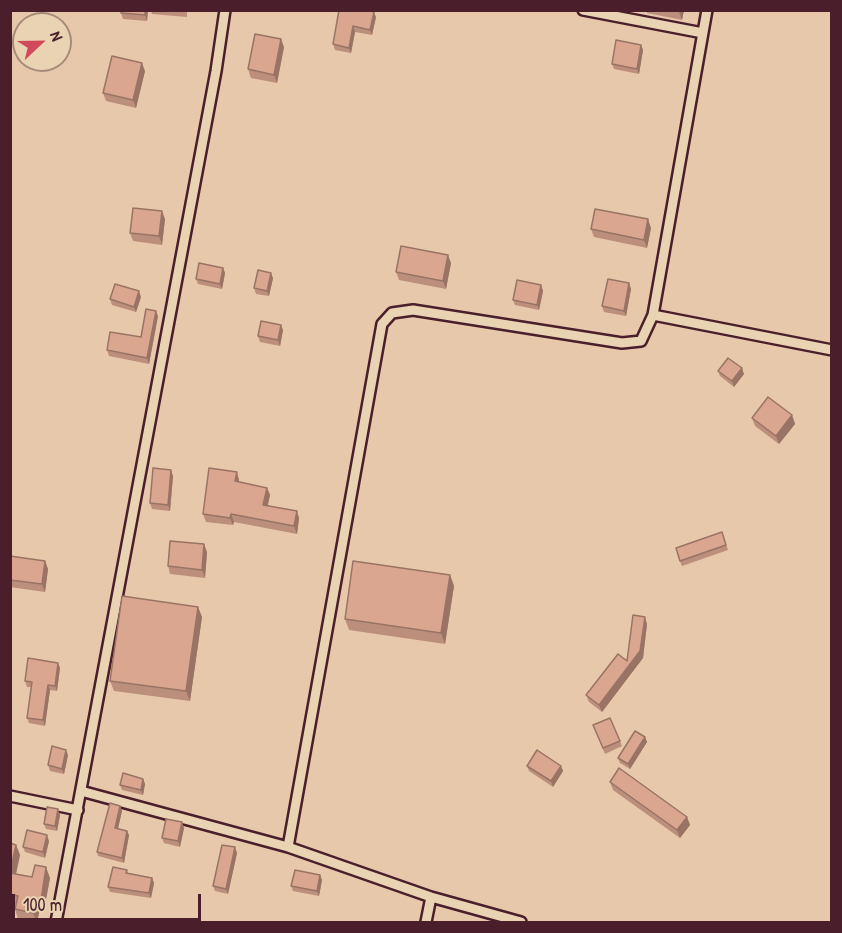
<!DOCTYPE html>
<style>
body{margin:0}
#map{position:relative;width:842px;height:933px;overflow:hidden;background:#e7c8aa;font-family:"Patrick Hand",sans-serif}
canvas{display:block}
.frame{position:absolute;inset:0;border:12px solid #4a1f2b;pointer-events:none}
.north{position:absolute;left:12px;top:12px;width:60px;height:60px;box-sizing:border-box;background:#e9d3b2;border:2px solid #a98b7c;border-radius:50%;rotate:68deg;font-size:16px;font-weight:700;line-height:24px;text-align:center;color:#4a1f2b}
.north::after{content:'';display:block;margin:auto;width:21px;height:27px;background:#d1495b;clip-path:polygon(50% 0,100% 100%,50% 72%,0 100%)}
.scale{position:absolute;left:12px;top:894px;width:189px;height:27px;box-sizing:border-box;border:3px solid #4a1f2b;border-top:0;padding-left:8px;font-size:18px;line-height:21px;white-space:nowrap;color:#4a1f2b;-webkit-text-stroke:4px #e9d3b2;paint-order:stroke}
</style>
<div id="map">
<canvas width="842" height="933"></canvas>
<div class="frame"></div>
<div class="north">N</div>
<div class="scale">100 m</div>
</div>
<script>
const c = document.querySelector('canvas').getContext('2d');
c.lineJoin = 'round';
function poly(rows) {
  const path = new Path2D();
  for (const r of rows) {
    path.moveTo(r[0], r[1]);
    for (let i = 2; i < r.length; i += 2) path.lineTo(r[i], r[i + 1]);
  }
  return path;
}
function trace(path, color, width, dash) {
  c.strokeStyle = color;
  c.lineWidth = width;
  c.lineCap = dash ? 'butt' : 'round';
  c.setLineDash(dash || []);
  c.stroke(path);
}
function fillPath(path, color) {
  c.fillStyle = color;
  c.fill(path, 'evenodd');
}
const street = poly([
 [583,10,703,33],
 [653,315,832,350],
 [81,791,288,847,431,897,521,922],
 [10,796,78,810],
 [288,847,382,324,392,313,413,310,622,343,641,341,653,315,707,10],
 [56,922,216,71,225,10],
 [426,922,431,897]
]);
trace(street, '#4a1f2b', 14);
trace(street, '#e9d3b2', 9);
fillPath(poly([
 [148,10,147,21,123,19,121,13],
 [151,10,187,10,187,17,152,14],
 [339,10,376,17,372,35,355,32,351,53,335,50,333,44],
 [647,10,684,10,682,20,647,13],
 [641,45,643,50,639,74,614,69,612,64],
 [284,47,277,83,251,78,248,69],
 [145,71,136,108,106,101,103,93],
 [165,219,162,245,133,241,130,233],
 [651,228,647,248,594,237,591,229],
 [451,263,446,289,399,280,396,272],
 [223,268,225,273,222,289,198,284,196,279],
 [273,278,269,296,256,294,254,288],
 [629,283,631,289,626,316,604,312,602,306],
 [541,285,543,291,539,310,515,305,513,300],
 [141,297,136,312,112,305,110,299],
 [158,316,149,364,109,356,107,350,141,337],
 [283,330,280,346,260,342,258,336],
 [718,371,744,374,734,387,720,376],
 [792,415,795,424,779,444,755,426,752,418],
 [173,476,170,511,152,509,150,503],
 [239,480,239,482,267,488,270,495,268,505,299,518,297,534,234,522,233,525,206,522,203,514],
 [722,532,728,550,682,566,680,561],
 [207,552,205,578,170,574,168,566],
 [10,556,45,561,48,569,45,592,10,587],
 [450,575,454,586,445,644,349,630,345,619],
 [198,607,202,617,190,701,114,691,110,681],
 [647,624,643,658,602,712,589,702,586,695,627,661],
 [58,663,60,668,57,691,50,690,45,726,29,723,27,718,31,687,27,687,25,681],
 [610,718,622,746,605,754,593,725],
 [645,737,647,742,630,769,620,763,618,758],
 [68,755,64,774,50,771,48,765],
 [527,766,561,766,563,771,553,787,529,771],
 [143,779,145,784,143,795,122,790,120,785],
 [610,782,687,817,690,825,680,838,613,790],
 [120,806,122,811,118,828,129,835,124,863,98,856,97,852],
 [60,815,57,831,46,829,44,824],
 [182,822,184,828,180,847,164,843,162,838],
 [49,841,45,858,25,852,23,847],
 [10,843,16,845,20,855,16,874,32,877,50,878,44,910,40,909,37,922,18,919,15,909,16,904,10,903],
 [237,853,228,894,215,891,213,886],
 [127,870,128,873,152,878,154,883,151,898,110,892,108,887],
 [320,875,322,880,319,896,293,891,291,886]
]), '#bb8f7c');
fillPath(poly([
 [145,10,148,10,147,21,145,15],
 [679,10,684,10,682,20,679,12],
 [374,12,376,17,372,35,370,30],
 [353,26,355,32,351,53,349,48],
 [281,39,284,47,277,83,274,75],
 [641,45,643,50,639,74,637,69],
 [142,63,145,71,136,108,133,100],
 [162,211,165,219,162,245,159,236],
 [648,219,651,228,647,248,644,240],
 [448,255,451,263,446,289,443,281],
 [223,268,225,273,222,289,220,284],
 [271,273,273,278,269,296,267,291],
 [629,283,631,289,626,316,624,311],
 [541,285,543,291,539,310,537,305],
 [139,291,141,297,136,312,134,307],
 [156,311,158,316,149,364,147,358],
 [281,325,283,330,280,346,278,340],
 [742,368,744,374,734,387,732,381],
 [792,415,795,424,779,444,776,436],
 [171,470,173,476,170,511,168,505],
 [237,472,239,480,238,489,235,481],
 [267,488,270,495,266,512,263,505],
 [297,511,299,518,297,534,294,526],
 [231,514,234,522,233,525,230,518],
 [204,544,207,552,205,578,202,570],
 [45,561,48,569,45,592,42,584],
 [450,575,454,586,445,644,441,633],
 [198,607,202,617,190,701,186,691],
 [645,617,647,624,643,658,602,712,599,705,640,651],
 [58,663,60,668,57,691,55,686],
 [48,685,50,690,45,726,43,720],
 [645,737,647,742,630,769,628,764],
 [66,750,68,755,64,774,62,769],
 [561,766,563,771,553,787,551,781],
 [143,779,145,784,143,795,141,790],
 [120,806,122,811,117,833,115,828],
 [58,809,60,815,57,831,55,826],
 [687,817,690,825,680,838,677,830],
 [182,822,184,828,180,847,178,841],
 [127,831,129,835,124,863,122,858],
 [47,835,49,841,45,858,43,852],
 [16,845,20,855,14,883,10,874],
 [235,847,237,853,228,894,226,889],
 [46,867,50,878,44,910,41,900],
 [320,875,322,880,319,896,317,891],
 [152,878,154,883,151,898,149,893],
 [36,899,40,909,37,922,33,913]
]), '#997465');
const building = poly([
 [121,10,145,10,145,15,121,13,121,10],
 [339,10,367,10,374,12,370,30,353,26,349,48,333,44,339,10],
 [255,34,281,39,274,75,248,69,255,34],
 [616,40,641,45,637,69,612,64,616,40],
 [112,56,142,63,133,100,103,93,112,56],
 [133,208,162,211,159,236,130,233,133,208],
 [595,209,648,219,644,240,591,229,595,209],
 [401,246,448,255,443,281,396,272,401,246],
 [199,263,223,268,220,284,196,279,199,263],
 [258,270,271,273,267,291,254,288,258,270],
 [608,279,629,283,624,311,602,306,608,279],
 [517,280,541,285,537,305,513,300,517,280],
 [115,284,139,291,134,307,110,299,115,284],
 [146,309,156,311,147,358,107,350,110,332,141,337,146,309],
 [261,321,281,325,278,340,258,336,261,321],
 [728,358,742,368,732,381,718,371,728,358],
 [768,397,792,415,776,436,752,418,768,397],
 [153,468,171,470,168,505,150,503,153,468],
 [209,468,237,472,235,481,267,488,263,505,297,511,294,526,231,514,230,518,203,514,209,468],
 [722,532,726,545,680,561,676,548,722,532],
 [170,541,204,544,202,570,168,566,170,541],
 [10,556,45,561,42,584,10,580,10,556],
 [353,561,450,575,441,633,345,619,353,561],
 [122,596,198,607,186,691,110,681,122,596],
 [633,615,645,617,640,651,599,705,586,695,618,654,627,661,633,615],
 [28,658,58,663,55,686,48,685,43,720,27,718,32,682,25,681,28,658],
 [610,718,620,741,603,748,593,725,610,718],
 [635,731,645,737,628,764,618,758,635,731],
 [52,746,66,750,62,769,48,765,52,746],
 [537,750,561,766,551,781,527,766,537,750],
 [619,768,687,817,677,830,610,782,619,768],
 [123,773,143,779,141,790,120,785,123,773],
 [110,803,120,806,115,828,127,831,122,858,97,852,110,803],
 [47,807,58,809,55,826,44,824,47,807],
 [166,819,182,822,178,841,162,838,166,819],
 [27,830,47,835,43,852,23,847,27,830],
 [10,843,16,845,10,872,10,843],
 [222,845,235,847,226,889,213,886,222,845],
 [35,865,46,867,41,900,36,899,33,913,15,909,18,896,10,894,10,873,32,877,35,865],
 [113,867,127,870,126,873,152,878,149,893,108,887,113,867],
 [295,870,320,875,317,891,291,886,295,870]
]);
fillPath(building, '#daa690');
trace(building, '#997465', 1.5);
</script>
